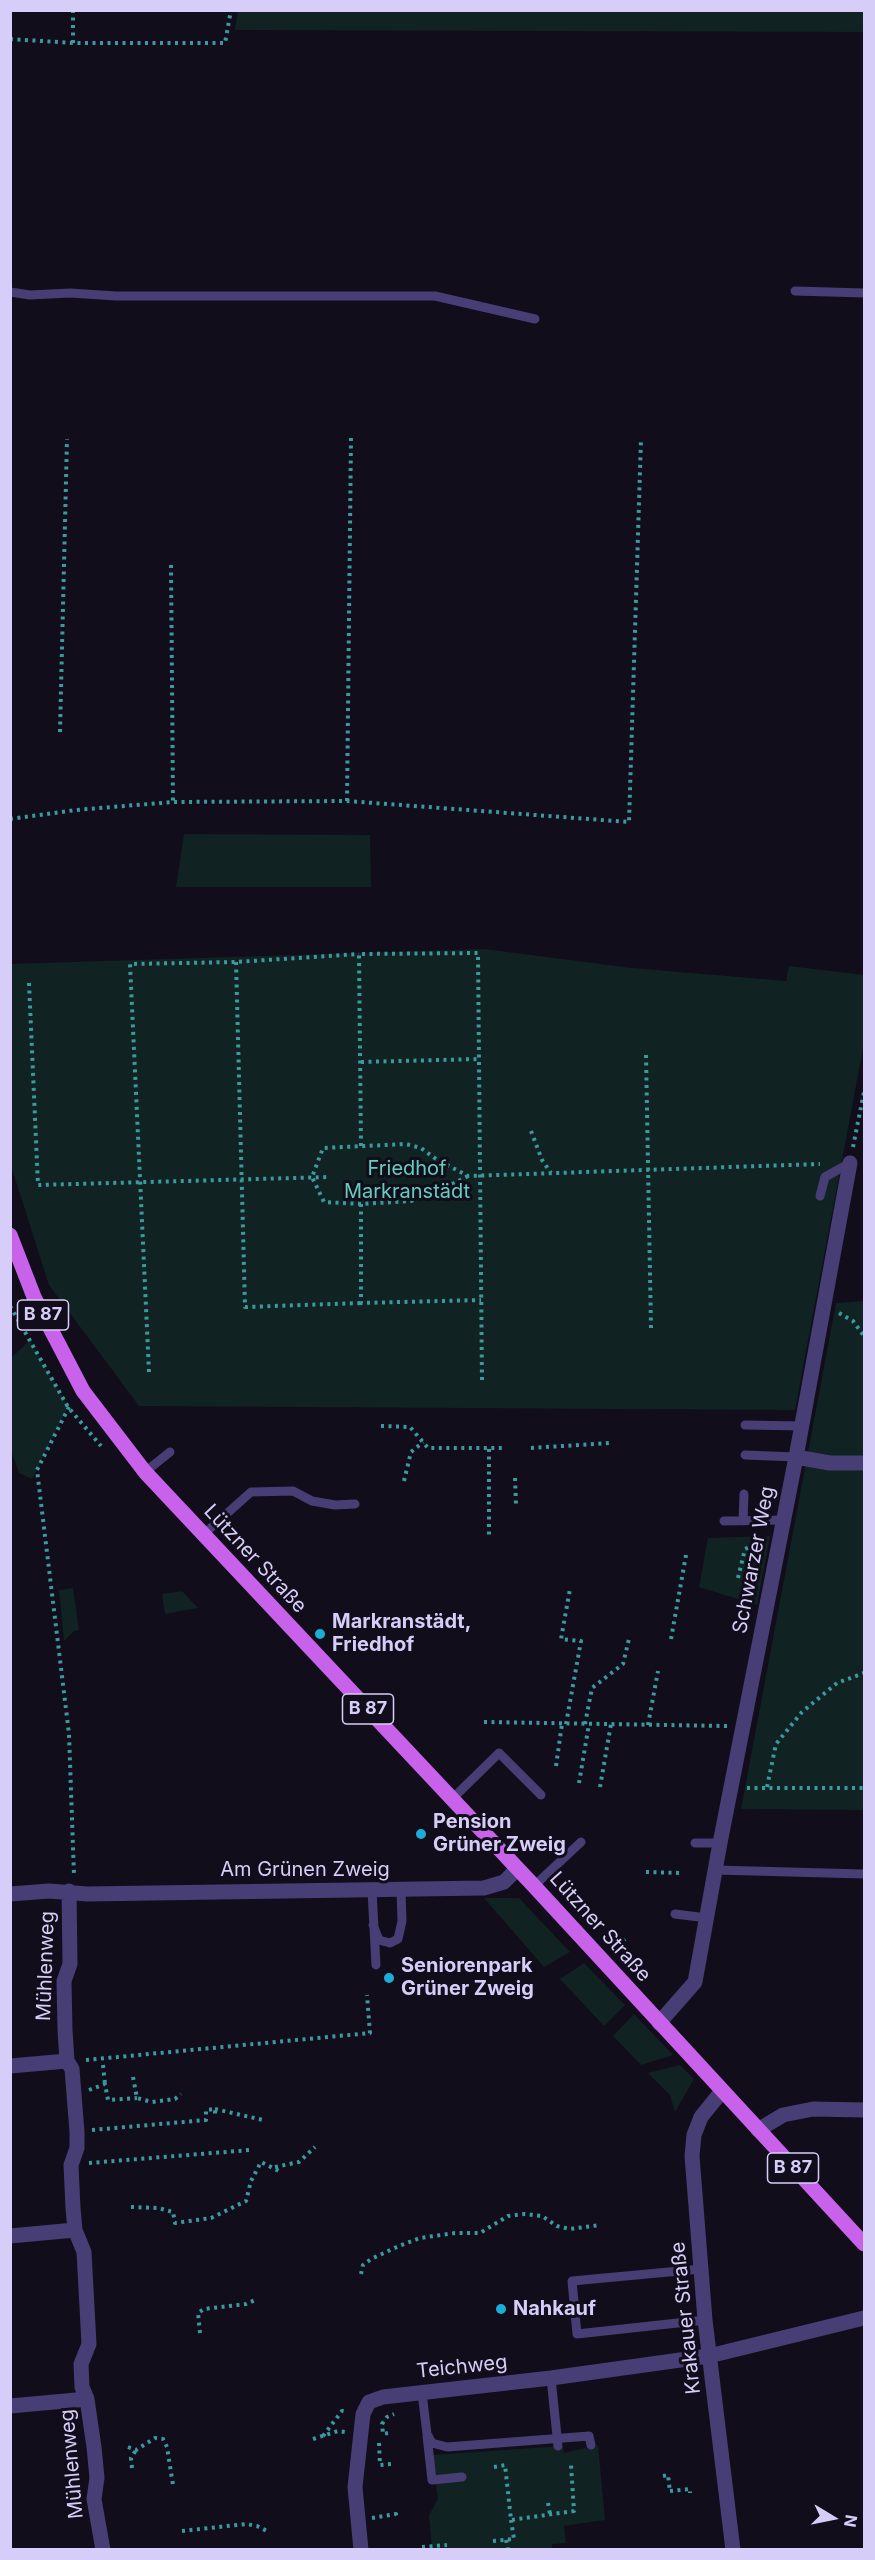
<!DOCTYPE html>
<meta charset="utf-8">
<style>
body{margin:0}
#map{position:relative;width:875px;height:2560px;overflow:hidden;background:#110d1a;font-family:Inter,sans-serif}
canvas{display:block}
.frame{position:absolute;inset:0;border:12px solid #d7cdf9;pointer-events:none}
.north{position:absolute;left:803px;top:2488px;width:60px;height:60px;-webkit-text-stroke:4px #110d1a;paint-order:stroke;rotate:100deg;font-size:16px;font-weight:700;line-height:24px;text-align:center;color:#d7cdf9}
.north::after{content:'';display:block;margin:auto;width:21px;height:27px;background:#d7cdf9;clip-path:polygon(50% 0,100% 100%,50% 72%,0 100%)}
</style>
<div id="map">
<canvas width="875" height="2560"></canvas>
<div class="frame"></div>
<div class="north">N</div>
</div>
<script>
const c = document.querySelector('canvas').getContext('2d');
c.lineJoin = 'round';
function fillPath(path, color) {
  c.fillStyle = color;
  c.fill(path, 'evenodd');
}
function poly(rows) {
  const path = new Path2D();
  for (const r of rows) {
    path.moveTo(r[0], r[1]);
    for (let i = 2; i < r.length; i += 2) path.lineTo(r[i], r[i + 1]);
  }
  return path;
}
function trace(path, color, width, dash) {
  c.strokeStyle = color;
  c.lineWidth = width;
  c.lineCap = dash ? 'butt' : 'round';
  c.setLineDash(dash || []);
  c.stroke(path);
}
function drawText(font, color, halo, rows, align = 'center') {
  c.font = font + ' Inter,sans-serif';
  c.lineWidth = 6;
  c.setLineDash([]);
  c.textBaseline = 'middle';
  c.strokeStyle = halo;
  c.fillStyle = color;
  for (const [text, x, y, turn = 0] of rows) {
    c.save();
    c.translate(x, y);
    c.rotate((+turn || 0) * Math.PI / 180);
    c.textAlign = isNaN(turn) ? turn : align;
    if (halo) c.strokeText(text, 0, 0);
    c.fillText(text, 0, 0);
    c.restore();
  }
}
fillPath(poly([
 [238,11,864,10,864,32,235,30],
 [184,834,370,835,371,887,176,887],
 [484,949,632,968,786,981,789,966,864,975,864,1043,795,1410,139,1406,49,1285,11,1166,10,964],
 [864,1301,864,1810,741,1809,836,1303],
 [30,1340,68,1407,32,1479,19,1473,10,1448,11,1358],
 [770,1536,757,1605,699,1587,708,1538],
 [73,1588,79,1630,74,1631,64,1641,59,1590],
 [182,1591,198,1608,165,1614,162,1594],
 [484,1898,519,1898,570,1952,544,1967],
 [584,1963,625,2005,604,2026,560,1979],
 [634,2014,673,2055,641,2065,613,2036],
 [680,2065,694,2079,675,2112,670,2095,648,2073],
 [598,2445,605,2520,564,2526,566,2543,552,2544,552,2549,432,2549,429,2515,438,2499,432,2455,563,2446,564,2453]
]), '#112223');
trace(poly([
 [73,10,73,43,225,43,231,10],
 [10,39,73,43],
 [171,565,173,802],
 [60,732,67,439],
 [347,801,351,437],
 [10,819,76,810,173,802,347,801,629,822,641,439],
 [236,962,245,1307,361,1303],
 [29,983,38,1185,330,1177],
 [646,1055,651,1328],
 [361,1062,479,1059],
 [531,1131,542,1160,551,1173],
 [361,1146,359,954,478,953,482,1381],
 [853,1147,864,1092],
 [468,1176,439,1191,411,1201,361,1204,324,1202,312,1177,323,1148,406,1144,421,1148,436,1159,468,1176,820,1164],
 [361,1204,361,1303,481,1300],
 [10,1306,68,1407,101,1446],
 [839,1313,853,1321,864,1336],
 [149,1372,130,964,236,962,359,954],
 [69,1407,37,1470,69,1734,74,1875],
 [381,1426,410,1427,428,1448,503,1448],
 [531,1448,610,1443],
 [489,1449,489,1535],
 [515,1478,516,1504],
 [404,1481,411,1452,423,1442],
 [738,1578,745,1549,754,1545,763,1545],
 [671,1639,686,1555],
 [484,1722,727,1726],
 [566,1724,581,1641,561,1639,570,1589],
 [585,1724,592,1688,623,1664,629,1639],
 [648,1725,658,1671],
 [556,1766,562,1724],
 [579,1783,589,1724],
 [600,1787,611,1724],
 [767,1787,776,1744,802,1712,837,1683,864,1673],
 [747,1788,864,1788],
 [646,1872,682,1873],
 [566,1897,577,1888],
 [580,1912,591,1902],
 [613,1950,625,1939],
 [86,2060,370,2033,367,1995],
 [103,2065,105,2084],
 [133,2077,137,2098,152,2102,175,2099,181,2094],
 [89,2090,105,2084,108,2100,137,2098],
 [215,2109,263,2120],
 [92,2130,206,2120,206,2110,215,2109,215,2115],
 [89,2163,250,2150],
 [275,2167,299,2162,315,2147],
 [131,2207,158,2208,173,2212,175,2223,211,2218,246,2201,251,2181,261,2162,279,2171],
 [361,2274,363,2265,371,2259,399,2246,420,2238,455,2233,480,2233,508,2216,525,2214,542,2216,557,2226,570,2229,600,2225],
 [200,2333,198,2313,204,2309,246,2304,255,2300],
 [388,2433,383,2434,382,2424,387,2417,394,2414],
 [323,2436,342,2411,347,2412],
 [313,2439,338,2431,345,2432],
 [379,2443,380,2465,392,2464],
 [128,2447,136,2450,155,2438,163,2439,167,2447,173,2485],
 [494,2467,505,2465,511,2520,574,2511,571,2465],
 [132,2468,131,2458,136,2450],
 [663,2476,668,2475,670,2492],
 [670,2491,690,2489,690,2493],
 [548,2503,550,2514],
 [372,2518,396,2514,396,2517],
 [182,2531,246,2524,257,2526,269,2532],
 [506,2540,508,2550],
 [493,2541,514,2539,511,2520],
 [422,2547,447,2545]
]), '#3b999f', 4, [3, 4.5]);
trace(poly([
 [795,291,864,293],
 [10,292,30,295,70,293,116,296,435,296,535,319],
 [820,1196,825,1177,850,1163],
 [745,1425,802,1426],
 [745,1455,796,1457],
 [145,1472,170,1452],
 [724,1521,784,1520],
 [743,1521,744,1494],
 [204,1534,251,1492,293,1491,312,1501,335,1505,355,1504],
 [451,1800,499,1753,541,1795],
 [695,1843,720,1843],
 [715,1870,864,1874],
 [534,1886,581,1842],
 [372,1891,376,1965],
 [675,1914,707,1918],
 [373,1925,379,1940,390,1943,398,1939,402,1921,401,1890],
 [701,2269,572,2281,577,2334,705,2320],
 [551,2378,558,2446],
 [422,2393,427,2434,432,2443,447,2447,589,2436,591,2445],
 [427,2436,432,2480,462,2477]
]), '#463e74', 9);
trace(poly([
 [796,1457,830,1463,864,1463],
 [69,1891,70,1964,64,1981,65,2030,67,2061,72,2069,77,2132,77,2148,71,2165,73,2208,75,2230,84,2252,89,2344,81,2364,82,2387,87,2399,94,2447,97,2478,94,2499,103,2550],
 [10,1894,49,1891,87,1894,484,1888,504,1882,517,1869],
 [659,2023,695,1982,720,1843,796,1457,850,1163],
 [10,2066,67,2061],
 [722,2091,701,2117,694,2135,692,2156,705,2320,733,2550],
 [758,2130,783,2115,813,2109,864,2110],
 [10,2236,75,2230],
 [10,2406,87,2399],
 [361,2550,355,2487,363,2414,369,2402,383,2397,551,2378,709,2356,864,2318]
]), '#463e74', 15);
trace(poly([
 [10,1235,34,1297,83,1391,145,1472,534,1886,864,2244]
]), '#c862eb', 15);
for (const [x, y, r, color] of [
 [320,1634,6,"#1badd6"],
 [421,1834,6,"#1badd6"],
 [389,1978,6,"#1badd6"],
 [501,2309,6,"#1badd6"]
]) {
  const dot = new Path2D();
  dot.arc(x, y, r, 0, 2 * Math.PI);
  c.fillStyle = color;
  c.fill(dot);
  trace(dot, '#110d1a', 2);
}
for (const [x, y, w] of [
 [43,1315,51],
 [368,1709,51],
 [793,2168,51]
]) {
  const box = new Path2D();
  box.roundRect(x - w / 2, y - 15, w, 30, 4.5);
  c.fillStyle = '#110d1a';
  c.fill(box);
  trace(box, '#d7cdf9', 1.5);
}
drawText('bold 18px', '#d7cdf9', null, [
 ["B 87",43,1315],
 ["B 87",368,1709],
 ["B 87",793,2168]
]);
drawText('20px', '#63cec0', '#110d1a', [
 ["Friedhof",407,1169],
 ["Markranstädt",407,1192]
]);
drawText('20px', '#d7cdf9', '#110d1a', [
 ["Lützner Straße",255,1559,47],
 ["Schwarzer Weg",754,1560,-79],
 ["Am Grünen Zweig",305,1870],
 ["Lützner Straße",600,1927,48],
 ["Mühlenweg",46,1966,-88],
 ["Krakauer Straße",686,2318,-96],
 ["Teichweg",462,2367,-6],
 ["Mühlenweg",72,2464,-95]
]);
drawText('bold 20px', '#d7cdf9', '#110d1a', [
 ["Markranstädt,",332,1622],
 ["Friedhof",332,1645],
 ["Pension",433,1822],
 ["Grüner Zweig",433,1845],
 ["Seniorenpark",401,1966],
 ["Grüner Zweig",401,1989],
 ["Nahkauf",513,2309]
], 'left');
</script>
